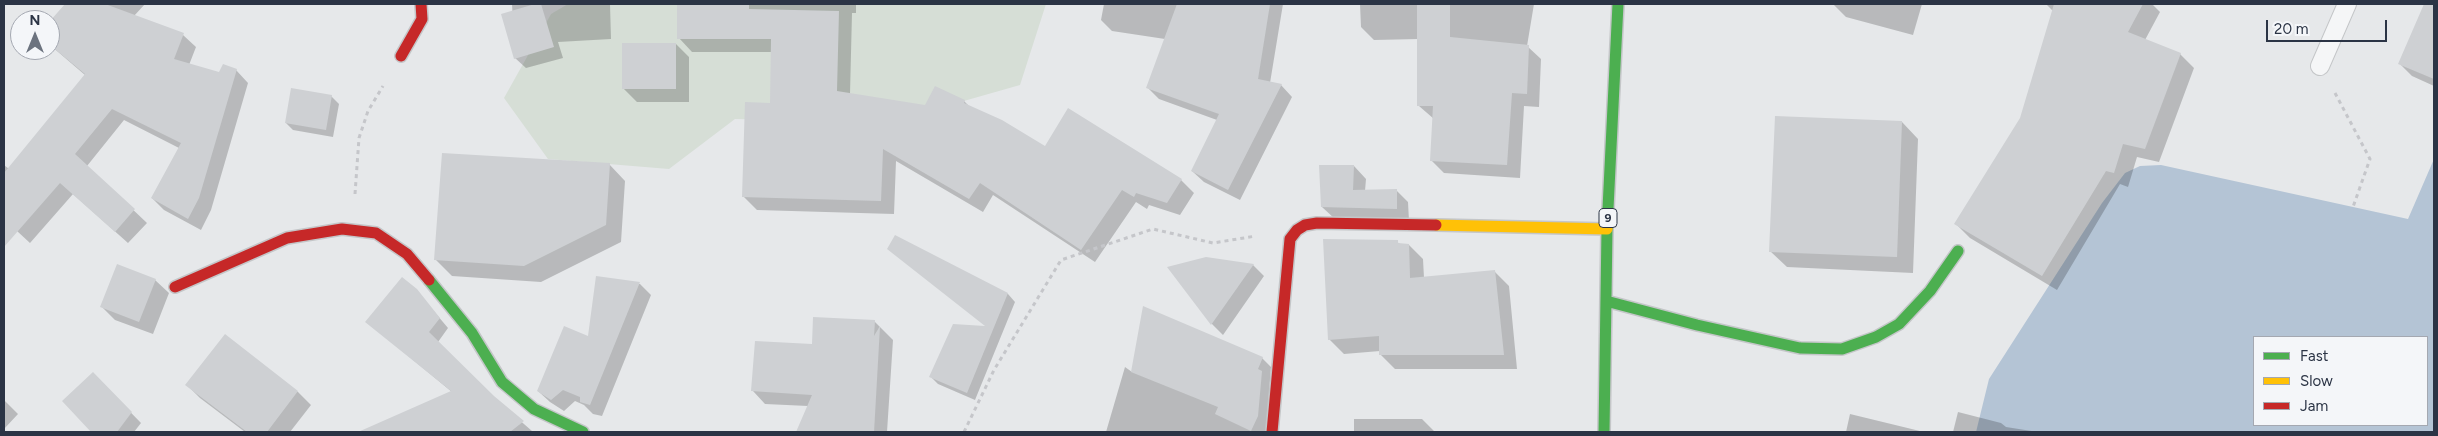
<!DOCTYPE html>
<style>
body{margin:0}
#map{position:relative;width:2438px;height:436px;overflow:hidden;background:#e6e8ea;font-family:Figtree,sans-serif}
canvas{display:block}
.frame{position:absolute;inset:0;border:5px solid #2b3445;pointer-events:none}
.legend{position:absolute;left:2253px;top:336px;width:175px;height:90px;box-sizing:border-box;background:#f4f6f9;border:1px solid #a4a8b1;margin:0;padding:6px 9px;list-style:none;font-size:15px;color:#2b3445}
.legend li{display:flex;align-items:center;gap:10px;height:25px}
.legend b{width:25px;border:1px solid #a4a8b1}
.north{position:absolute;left:10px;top:10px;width:50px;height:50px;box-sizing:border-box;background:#f4f6f9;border:1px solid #a4a8b1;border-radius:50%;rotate:0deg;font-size:14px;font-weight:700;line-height:20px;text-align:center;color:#2b3445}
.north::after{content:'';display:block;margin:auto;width:18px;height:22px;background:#6c737f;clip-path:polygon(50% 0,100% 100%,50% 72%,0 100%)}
.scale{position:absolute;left:2266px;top:20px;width:121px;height:22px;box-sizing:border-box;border:2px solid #2b3445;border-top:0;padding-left:6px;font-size:15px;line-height:18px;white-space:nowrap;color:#2b3445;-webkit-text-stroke:4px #f4f6f9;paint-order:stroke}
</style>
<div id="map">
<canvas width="2438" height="436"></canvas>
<div class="frame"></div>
<ul class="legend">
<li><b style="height:6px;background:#4caf50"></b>Fast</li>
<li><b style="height:6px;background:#ffc107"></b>Slow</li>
<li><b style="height:6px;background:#c62828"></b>Jam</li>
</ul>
<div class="north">N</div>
<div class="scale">20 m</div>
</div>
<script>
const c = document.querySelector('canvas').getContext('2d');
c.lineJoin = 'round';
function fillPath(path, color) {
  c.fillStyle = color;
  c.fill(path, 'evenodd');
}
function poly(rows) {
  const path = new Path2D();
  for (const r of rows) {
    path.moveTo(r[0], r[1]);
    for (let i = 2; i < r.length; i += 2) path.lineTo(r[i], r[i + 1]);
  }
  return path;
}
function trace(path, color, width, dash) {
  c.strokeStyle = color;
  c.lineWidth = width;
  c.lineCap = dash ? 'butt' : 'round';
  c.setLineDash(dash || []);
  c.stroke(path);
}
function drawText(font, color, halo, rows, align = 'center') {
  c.font = font + ' Figtree,sans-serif';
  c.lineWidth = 4;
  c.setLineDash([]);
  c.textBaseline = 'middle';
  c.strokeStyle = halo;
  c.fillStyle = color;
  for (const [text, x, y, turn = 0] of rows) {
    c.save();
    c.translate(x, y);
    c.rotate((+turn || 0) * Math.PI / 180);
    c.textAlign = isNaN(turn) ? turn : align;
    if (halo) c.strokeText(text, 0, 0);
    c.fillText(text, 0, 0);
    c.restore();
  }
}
fillPath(poly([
 [568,4,1046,4,1020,85,890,122,735,119,669,169,548,159,504,98,551,14]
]), '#d6ded6');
fillPath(poly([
 [2434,159,2434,432,1976,432,1989,379,2102,203,2125,173,2140,166,2161,165,2408,219],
 [2254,337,2427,337,2427,425,2254,425]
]), '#b4c4d5');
fillPath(poly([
 [67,4,145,4,134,16,183,35,196,47,189,65,220,73,236,70,248,83,211,210,201,230,164,210,152,198,179,148,124,120,87,166,147,223,128,243,73,194,30,243,4,219,4,165,9,169,85,75,50,45,50,23],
 [512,4,610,4,611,39,558,42,563,58,526,68,515,58],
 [679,4,856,4,856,13,852,13,850,94,925,107,964,101,970,107,1045,147,1181,180,1194,193,1180,215,1149,205,1147,209,1136,202,1095,262,993,195,983,212,896,161,894,214,757,210,743,196,771,105,772,52,692,52,679,38],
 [1104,4,1283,4,1270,83,1281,85,1292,97,1240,200,1204,182,1192,171,1217,120,1159,99,1148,88,1165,39,1112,31,1101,20],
 [1360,4,1534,4,1527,46,1541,59,1539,107,1524,106,1520,178,1444,173,1431,160,1434,119,1419,106,1419,39,1374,40,1361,27],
 [1833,4,1922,4,1913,35,1846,17],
 [2046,4,2152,4,2160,12,2145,40,2180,54,2194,68,2159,162,2137,157,2128,187,2120,184,2057,290,1970,238,1956,224,2021,118,2053,11],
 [2425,4,2434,4,2434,86,2412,76,2399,63],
 [676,44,689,57,689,102,637,102,623,88],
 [331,96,339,104,333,137,293,130,286,123],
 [1902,122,1918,139,1913,273,1787,267,1770,251],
 [609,164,625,181,621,242,541,282,452,276,436,260],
 [1354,166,1366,179,1365,191,1396,190,1408,202,1409,221,1335,219,1322,207],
 [896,237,1008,294,1015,302,975,400,938,384,931,377,987,327],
 [1397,242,1400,244,1409,245,1423,259,1424,278,1495,272,1509,286,1517,369,1395,369,1380,354,1380,351,1344,354,1329,339],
 [1253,265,1264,276,1223,335,1212,324,1169,268],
 [597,278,640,284,651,295,602,416,593,414,584,405,575,401,564,411,550,402,538,391,589,338],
 [155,280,169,293,153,334,115,320,102,307],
 [416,290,448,328,438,342,493,397,532,431,401,432,395,417,452,392,367,322],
 [874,321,893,340,887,432,798,432,808,406,765,404,753,391,813,345],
 [225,336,298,392,311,405,290,432,245,432,200,398,187,385],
 [1262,358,1271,367,1266,432,1106,432,1125,367,1132,372],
 [103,384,141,423,134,432,91,432],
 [4,400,18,414,4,429],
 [1958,412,2001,423,2006,427,2038,432,1953,432],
 [1850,414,1924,432,1846,432],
 [1354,419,1422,419,1435,432,1354,432]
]), '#0003');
fillPath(poly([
 [65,4,105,4,184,33,174,59,219,72,223,64,237,69,199,198,188,219,151,198,181,143,112,109,75,154,135,209,115,232,60,183,4,247,4,173,85,74,50,45,50,21],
 [535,4,541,4,554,47,514,59,501,14],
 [677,4,749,4,749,9,839,11,837,91,925,105,935,86,965,100,964,103,1002,120,1045,146,1068,108,1182,179,1167,203,1136,193,1134,197,1122,190,1081,250,980,183,969,199,883,149,881,201,742,197,745,102,770,103,771,39,677,39],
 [1177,4,1270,4,1258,79,1282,84,1228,190,1191,171,1219,114,1146,88],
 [1417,4,1450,4,1450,37,1529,45,1527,94,1512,93,1507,165,1430,161,1433,106,1417,106],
 [2054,4,2143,4,2128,32,2181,53,2145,149,2123,144,2114,173,2106,171,2042,276,1954,224,2020,118],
 [2424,4,2434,4,2434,79,2398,64],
 [622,43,676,43,676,89,622,89],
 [291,88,332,95,326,130,285,123],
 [1775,116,1902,121,1897,257,1769,252],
 [442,153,610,163,606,225,524,266,434,260],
 [1319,165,1354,165,1353,190,1397,189,1397,209,1321,207],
 [895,235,1008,293,967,393,929,377,953,324,985,326,887,249],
 [1323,239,1398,240,1398,243,1409,244,1410,278,1495,270,1504,355,1379,355,1379,336,1328,340],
 [1206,257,1254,264,1211,325,1167,267],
 [117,264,156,279,139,322,100,307],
 [596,276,640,282,590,405,580,402,580,397,563,390,551,400,537,391,564,326,588,336],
 [402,277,417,289,440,318,429,332,494,396,524,421,510,432,358,432,451,391,365,322],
 [1143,306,1263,357,1258,369,1262,371,1258,416,1251,431,1215,414,1218,407,1131,372],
 [813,317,875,320,874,336,880,326,874,432,796,432,812,395,751,391,755,341,812,344],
 [225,334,298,391,267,432,247,432,185,385],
 [93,372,132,412,117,432,91,432,62,401]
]), '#ced0d3');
const lane = poly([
 [2320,66,2347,4]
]);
const fast = poly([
 [429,280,472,333,502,382,534,409,583,432],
 [1606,301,1697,325,1800,348,1842,349,1876,337,1899,324,1930,291,1958,251],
 [1604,432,1607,229,1618,4]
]);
const slow = poly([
 [1436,225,1607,229]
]);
const jam = poly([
 [401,56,422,19,421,4],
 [175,287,287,238,342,229,376,233,407,254,429,280],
 [1272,432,1290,239,1297,230,1305,225,1317,223,1436,225]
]);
trace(lane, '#c4c6c8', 20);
trace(fast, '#c4c6c8', 14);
trace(slow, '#c4c6c8', 14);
trace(jam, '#c4c6c8', 14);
trace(poly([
 [2335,93,2370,159,2353,207],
 [355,194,359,138,368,111,383,86],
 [964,432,994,370,1061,260,1153,229,1213,243,1256,236]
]), '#c5c6ca', 3, [4, 4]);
trace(lane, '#f5f6f7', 18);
trace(fast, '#4caf50', 11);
trace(slow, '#ffc107', 11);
trace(jam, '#c62828', 11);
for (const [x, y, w] of [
 [1608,218,18]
]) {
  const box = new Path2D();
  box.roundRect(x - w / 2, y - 9.5, w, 19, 4);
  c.fillStyle = '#f4f6f9';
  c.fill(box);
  trace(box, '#2b3445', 1);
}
drawText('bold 12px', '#2b3445', null, [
 ["9",1608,218]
]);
</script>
